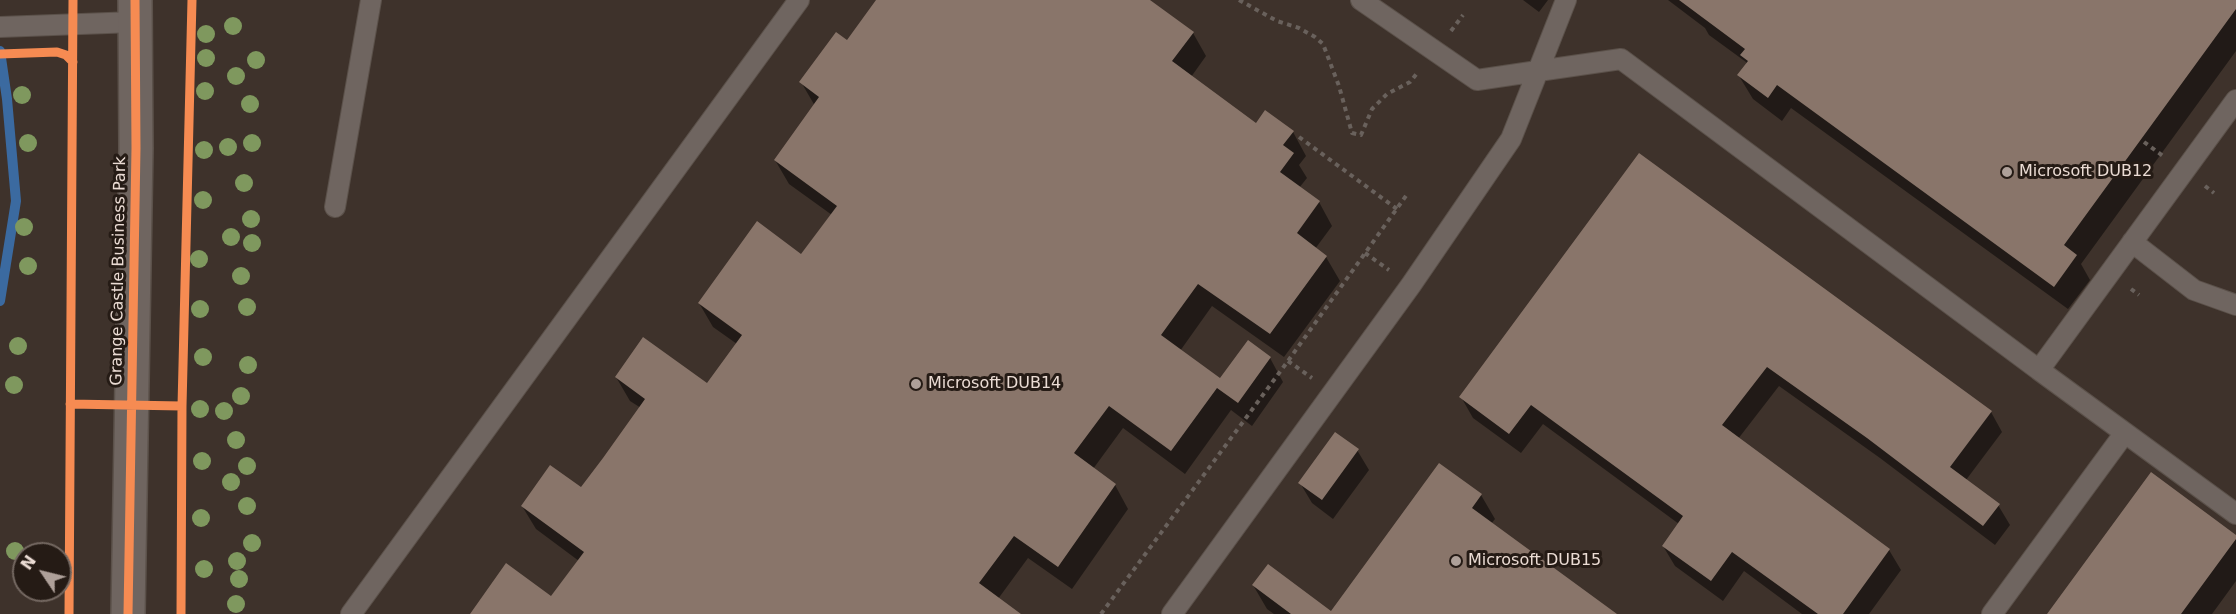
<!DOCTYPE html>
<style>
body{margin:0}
#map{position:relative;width:2236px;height:614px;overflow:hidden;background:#3e322b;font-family:"DejaVu Sans",sans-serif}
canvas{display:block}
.north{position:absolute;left:12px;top:542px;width:60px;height:60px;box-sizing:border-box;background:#251b15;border:2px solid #746861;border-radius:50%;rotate:305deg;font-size:16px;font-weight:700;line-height:24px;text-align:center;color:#ebdcd4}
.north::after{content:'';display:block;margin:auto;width:21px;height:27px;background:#aea099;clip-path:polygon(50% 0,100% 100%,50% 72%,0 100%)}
</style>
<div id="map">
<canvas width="2236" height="614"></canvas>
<div class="north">N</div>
</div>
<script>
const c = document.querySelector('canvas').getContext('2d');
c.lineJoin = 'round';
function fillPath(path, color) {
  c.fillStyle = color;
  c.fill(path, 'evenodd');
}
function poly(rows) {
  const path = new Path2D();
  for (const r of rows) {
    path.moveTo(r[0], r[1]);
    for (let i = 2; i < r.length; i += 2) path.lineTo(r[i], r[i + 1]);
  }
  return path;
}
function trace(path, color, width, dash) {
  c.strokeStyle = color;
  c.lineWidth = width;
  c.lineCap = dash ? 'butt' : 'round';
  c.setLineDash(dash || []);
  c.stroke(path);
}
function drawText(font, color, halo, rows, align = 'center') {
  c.font = font + ' "DejaVu Sans",sans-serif';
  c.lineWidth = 6;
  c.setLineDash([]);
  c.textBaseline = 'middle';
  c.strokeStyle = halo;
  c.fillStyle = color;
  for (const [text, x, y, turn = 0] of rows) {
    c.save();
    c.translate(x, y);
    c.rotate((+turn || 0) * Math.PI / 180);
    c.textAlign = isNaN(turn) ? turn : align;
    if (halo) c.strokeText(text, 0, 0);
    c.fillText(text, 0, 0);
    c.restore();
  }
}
fillPath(poly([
 [878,0,1147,0,1193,33,1206,56,1191,77,1257,125,1293,132,1306,156,1299,165,1307,178,1299,188,1319,202,1332,226,1315,249,1326,257,1340,281,1284,357,1212,306,1180,351,1221,380,1270,358,1283,382,1252,426,1231,410,1185,474,1123,428,1093,469,1115,485,1128,509,1072,589,1028,558,998,599,1018,614,471,614,551,598,579,561,536,529,522,506,581,489,641,408,630,401,616,377,707,386,737,344,713,327,699,303,802,256,832,215,789,184,775,160,815,106,801,82,847,42],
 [1523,0,1548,0,1539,12],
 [1668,0,2236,0,2236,51,2081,264,2090,280,2068,309,1791,108,1782,121,1753,99,1739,76,1747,64,1746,62,1709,35,1705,28],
 [1639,155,1991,412,2002,432,1966,480,1998,505,2010,525,1995,545,1880,458,1779,386,1738,439,1889,550,1901,570,1869,614,1802,614,1744,571,1723,601,1675,566,1663,546,1679,524,1543,424,1521,453,1473,418,1461,397],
 [1357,450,1369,470,1333,519,1312,503,1300,483],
 [1481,495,1495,519,1491,524,1614,614,1274,614,1267,609,1253,585,1331,613],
 [2236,537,2236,581,2212,614,2049,614]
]), '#0007');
trace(poly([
 [0,51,7,99,16,201,0,301]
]), '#3b6aa0', 10);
fillPath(poly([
 [876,0,1150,0,1194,32,1172,61,1256,123,1265,110,1294,131,1283,145,1294,153,1280,172,1320,201,1297,233,1327,256,1270,334,1198,284,1161,335,1220,378,1248,340,1271,357,1238,403,1217,388,1171,451,1109,406,1074,453,1116,484,1058,567,1014,536,979,583,1021,614,470,614,506,563,551,596,584,552,521,506,550,465,581,487,603,458,645,399,615,377,643,337,707,383,742,335,698,303,757,221,801,254,837,206,774,160,819,97,799,82,836,32,847,40],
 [1679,0,2236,0,2236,9,2064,245,2077,255,2054,287,1777,85,1768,98,1737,75,1748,61,1740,55,1745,49],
 [1639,153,1992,411,1950,467,2000,504,1983,526,1867,438,1767,367,1722,425,1890,549,1843,614,1818,614,1732,552,1711,581,1662,546,1683,516,1531,405,1509,434,1459,397],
 [1335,432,1359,449,1322,500,1298,483],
 [1439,463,1482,494,1472,508,1617,614,1291,614,1252,585,1268,564,1331,611],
 [2151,472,2236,535,2236,539,2181,614,2047,614]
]), '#89756a');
const lane = poly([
 [1361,0,1477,80,1538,71,1566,0],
 [0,27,135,22],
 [335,207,371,0],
 [2132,242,2194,290,2236,305],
 [2039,370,2236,514],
 [351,614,799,0],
 [1172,614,1411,285,1511,139,1538,71,1621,59,2039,370,2236,100],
 [1992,614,2124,434]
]);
const street = poly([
 [128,614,136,148,135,0]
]);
trace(lane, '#5b514a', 22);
trace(street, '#5b514a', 36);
trace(poly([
 [1239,0,1277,21,1299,28,1315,37,1323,44,1339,86,1352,133,1361,135,1372,109,1387,94,1410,82,1418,72],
 [1451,31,1463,15],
 [1299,137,1397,209],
 [2144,142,2163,156],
 [2205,186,2214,193],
 [1365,253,1389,270],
 [2131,289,2139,295],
 [1288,361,1312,378],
 [1101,614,1288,361,1408,193]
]), '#69615c', 4, [4.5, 4.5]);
trace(lane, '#6f6560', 20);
trace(street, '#6f6560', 33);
trace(poly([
 [0,54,57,52,66,55,73,62],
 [70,404,182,406],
 [69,614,73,0],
 [128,614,136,148,135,0],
 [181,614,182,406,192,0]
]), '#f68b52', 9);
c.fillStyle = '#7f985e';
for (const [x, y] of [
 [233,26],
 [206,34],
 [206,58],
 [256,60],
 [236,76],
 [205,91],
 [22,95],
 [250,104],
 [28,143],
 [252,143],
 [228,147],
 [204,150],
 [244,183],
 [203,200],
 [251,219],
 [24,227],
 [231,237],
 [252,243],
 [199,259],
 [28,266],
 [241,276],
 [247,307],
 [200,309],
 [18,346],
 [203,357],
 [248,365],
 [14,385],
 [241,396],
 [200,409],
 [224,411],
 [236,440],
 [202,461],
 [247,466],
 [231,482],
 [247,506],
 [201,518],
 [252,543],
 [15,551],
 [237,561],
 [204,569],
 [239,579],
 [236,604]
]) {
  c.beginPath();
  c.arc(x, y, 9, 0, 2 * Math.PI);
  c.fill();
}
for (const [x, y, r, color] of [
 [2007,172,6,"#aea099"],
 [916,384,6,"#aea099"],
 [1456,561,6,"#aea099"]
]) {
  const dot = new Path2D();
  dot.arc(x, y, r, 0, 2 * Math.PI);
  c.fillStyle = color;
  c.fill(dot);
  trace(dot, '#251b15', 2);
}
drawText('16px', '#ebdcd4', '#251b15', [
 ["Microsoft DUB12",2019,172],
 ["Microsoft DUB14",928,384],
 ["Microsoft DUB15",1468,561]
], 'left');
drawText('16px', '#ebdcd4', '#251b15', [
 ["Grange Castle Business Park",119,271,-89]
]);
</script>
